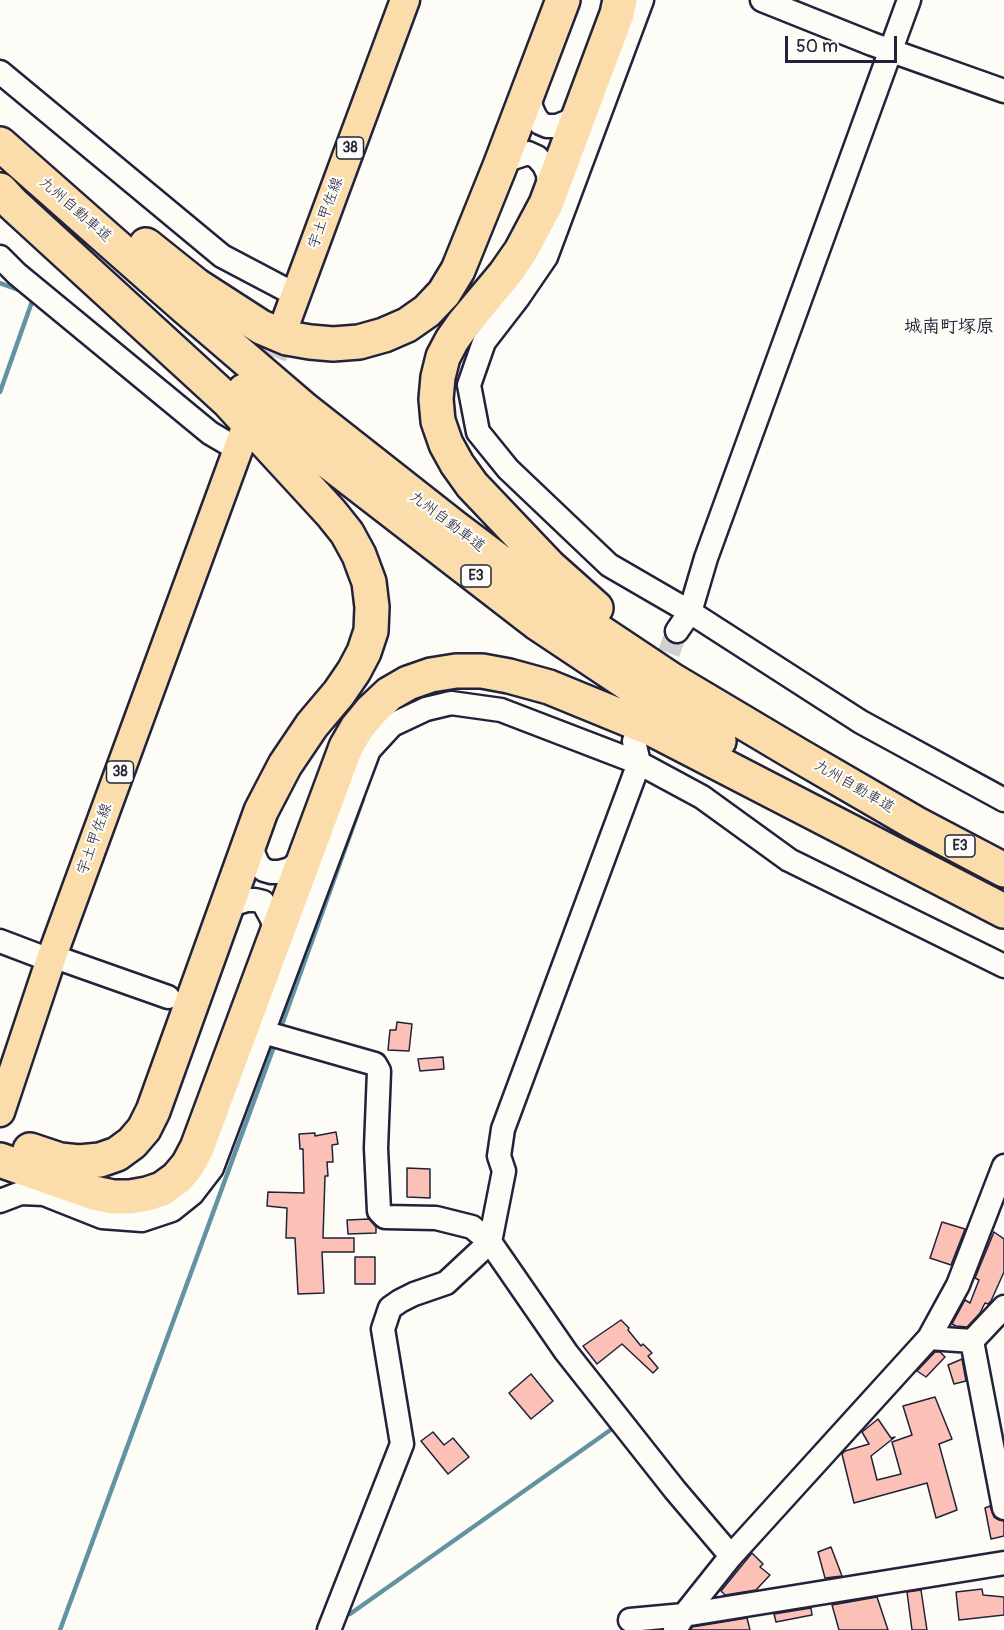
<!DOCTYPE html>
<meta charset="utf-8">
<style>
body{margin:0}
#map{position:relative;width:1004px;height:1630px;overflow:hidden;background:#fdfcf7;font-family:Pangolin,sans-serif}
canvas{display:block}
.scale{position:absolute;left:785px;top:36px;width:112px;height:27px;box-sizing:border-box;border:3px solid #22223b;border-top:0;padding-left:8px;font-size:18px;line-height:21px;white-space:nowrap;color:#22223b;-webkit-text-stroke:4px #fdfcf7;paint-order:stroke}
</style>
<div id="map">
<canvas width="1004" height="1630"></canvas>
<div class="scale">50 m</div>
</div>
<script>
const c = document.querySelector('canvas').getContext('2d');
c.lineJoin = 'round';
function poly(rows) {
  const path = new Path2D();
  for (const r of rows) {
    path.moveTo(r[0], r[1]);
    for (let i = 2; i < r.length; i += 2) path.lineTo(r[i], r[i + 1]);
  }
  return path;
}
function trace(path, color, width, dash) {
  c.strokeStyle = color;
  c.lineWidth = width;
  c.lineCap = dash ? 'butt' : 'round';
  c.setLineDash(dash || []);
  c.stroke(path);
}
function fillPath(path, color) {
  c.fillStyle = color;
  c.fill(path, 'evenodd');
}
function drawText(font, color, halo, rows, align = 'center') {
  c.font = font + ' Pangolin,"Klee One",sans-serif';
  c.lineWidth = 4.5;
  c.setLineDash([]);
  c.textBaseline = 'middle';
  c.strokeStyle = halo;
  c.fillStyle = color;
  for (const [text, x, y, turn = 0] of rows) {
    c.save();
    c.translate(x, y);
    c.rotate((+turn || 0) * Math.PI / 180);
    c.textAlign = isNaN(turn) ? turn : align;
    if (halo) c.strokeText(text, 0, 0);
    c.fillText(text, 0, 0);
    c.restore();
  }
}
trace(poly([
 [0,283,24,292],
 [0,392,34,296],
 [280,1030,363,799],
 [350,1614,616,1426],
 [60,1630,276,1041]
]), '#6293a2', 4.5);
const building = poly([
 [397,1022,412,1024,409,1051,388,1050,390,1030,396,1030,397,1022],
 [443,1057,444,1069,420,1071,418,1059,443,1057],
 [336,1132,338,1144,332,1145,333,1162,327,1162,328,1176,325,1176,323,1238,354,1238,354,1252,322,1252,324,1293,298,1294,295,1238,286,1238,287,1208,267,1206,268,1192,304,1193,303,1149,300,1149,299,1134,315,1133,315,1136,336,1132],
 [407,1168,430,1169,430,1198,407,1197,407,1168],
 [369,1219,376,1227,376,1233,348,1234,347,1220,369,1219],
 [942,1222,965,1229,951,1265,930,1258,942,1222],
 [994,1232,1004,1239,1004,1272,991,1301,988,1304,985,1303,980,1313,967,1327,956,1326,952,1324,965,1300,970,1303,979,1280,975,1278,994,1232],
 [355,1257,375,1257,375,1284,355,1284,355,1257],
 [621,1320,629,1328,628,1330,641,1346,643,1344,652,1353,648,1356,658,1368,653,1373,622,1344,597,1364,583,1346,621,1320],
 [935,1352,940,1352,945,1357,926,1377,917,1371,935,1352],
 [962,1359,966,1381,954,1384,948,1365,962,1359],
 [531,1374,553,1401,531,1419,509,1393,531,1374],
 [935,1397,952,1439,939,1444,957,1510,936,1518,927,1483,854,1503,842,1454,845,1451,869,1444,862,1432,878,1419,891,1438,895,1437,871,1456,877,1480,901,1474,892,1442,912,1435,903,1406,935,1397],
 [433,1432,444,1445,453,1438,469,1457,448,1474,421,1441,433,1432],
 [990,1506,994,1517,999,1520,1004,1521,1004,1536,991,1539,985,1508,990,1506],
 [831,1547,842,1576,825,1578,818,1552,831,1547],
 [752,1553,763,1564,760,1567,770,1575,756,1590,725,1595,721,1591,752,1553],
 [982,1589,983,1595,1004,1597,1004,1615,959,1620,956,1592,982,1589],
 [921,1590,927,1630,912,1630,907,1592,921,1590],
 [877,1597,888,1630,839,1630,832,1605,877,1597],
 [811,1608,812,1615,776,1622,774,1614,811,1608],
 [747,1618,750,1630,691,1630,692,1627,747,1618]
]);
fillPath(building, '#fcc1b6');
trace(building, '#22223b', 1.5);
trace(poly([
 [657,684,677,631]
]), '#d1d0d1', 22, [22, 11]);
trace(poly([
 [258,396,285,324]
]), '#d1d0d1', 28, [28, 14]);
const minor = poly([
 [642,0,546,257,518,298,484,342,469,385,478,432,508,469,609,565,690,612,861,722,1004,800],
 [762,0,872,44,1004,91],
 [0,72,222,256,296,295],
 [530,89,531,107,535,116,540,123,547,126,557,126,567,122,579,113],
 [500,166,510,159,528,153,537,157,544,165,548,174,549,193],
 [0,257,17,274,210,433,239,450],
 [677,631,690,612,706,558,909,0],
 [251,837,254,855,258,864,264,870,271,872,279,872,290,869,305,857],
 [226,910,237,903,247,900,255,900,263,902,272,919,276,934],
 [0,941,50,960],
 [52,956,168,997],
 [263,1032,375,1064,379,1071,376,1148,379,1211,385,1217,436,1218,472,1227,490,1242,566,1352,675,1490,731,1556],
 [0,1201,21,1193,44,1194,102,1217,142,1220,172,1210,192,1194,212,1168,369,750,392,725,426,709,451,703,501,710,639,763,702,797,789,860,1004,966],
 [929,1338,972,1341],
 [972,1341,1004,1508],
 [972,1341,1004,1307],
 [630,1620,684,1615,1004,1563],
 [329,1630,402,1444,383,1329,390,1308,400,1301,414,1294,446,1283,490,1242,504,1171,499,1156,503,1129,639,763,634,741],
 [675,1630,684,1615,731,1556,929,1338,958,1285,1004,1166]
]);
const major = poly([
 [285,324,405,0],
 [0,1112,52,956,244,433]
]);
const highway = poly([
 [0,144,185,307,304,409,454,527,540,592,672,680,798,755,915,823,1004,870],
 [0,190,13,204,228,401,331,513,347,533,359,555,369,582,372,607,371,631,364,652,354,671,339,693,312,725,285,765,261,811,153,1111,144,1129,132,1143,117,1154,100,1160,79,1162,60,1160,30,1150],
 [146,245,196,285,261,327,287,338,310,342,333,344,359,342,384,335,407,325,427,311,444,293,458,270,500,166,563,0],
 [244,391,304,443,537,623,663,707,719,741],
 [596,608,550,567,472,485,457,464,446,444,438,421,436,399,438,377,443,357,452,340,464,323,505,274,521,251,546,204,617,14,620,0],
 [0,1160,94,1193,113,1197,130,1197,147,1194,162,1189,177,1178,188,1165,197,1148,346,747,357,728,371,711,389,694,408,683,431,675,456,671,482,671,509,676,549,687,654,730,1004,911]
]);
trace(minor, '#22223b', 27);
trace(major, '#22223b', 33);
trace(highway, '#22223b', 38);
trace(minor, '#fdfcf7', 22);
trace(major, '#faddab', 28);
trace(highway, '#faddab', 33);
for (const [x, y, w] of [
 [350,148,27],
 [476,576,30],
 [120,772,27],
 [960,846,30]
]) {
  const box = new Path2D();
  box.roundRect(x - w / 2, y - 11, w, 22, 4.5);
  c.fillStyle = '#fdfcf7';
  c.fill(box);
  trace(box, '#22223b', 1.5);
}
drawText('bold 14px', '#22223b', null, [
 ["38",350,148],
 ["E3",476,576],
 ["38",120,772],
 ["E3",960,846]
]);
drawText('15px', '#22223b', '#fdfcf7', [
 ["九州自動車道",75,210,41],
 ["宇土甲佐線",326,213,-70],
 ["九州自動車道",447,522,37],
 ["九州自動車道",854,787,30],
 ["宇土甲佐線",95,839,-70]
]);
drawText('bold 18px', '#22223b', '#fdfcf7', [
 ["城南町塚原",949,327]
]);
</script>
